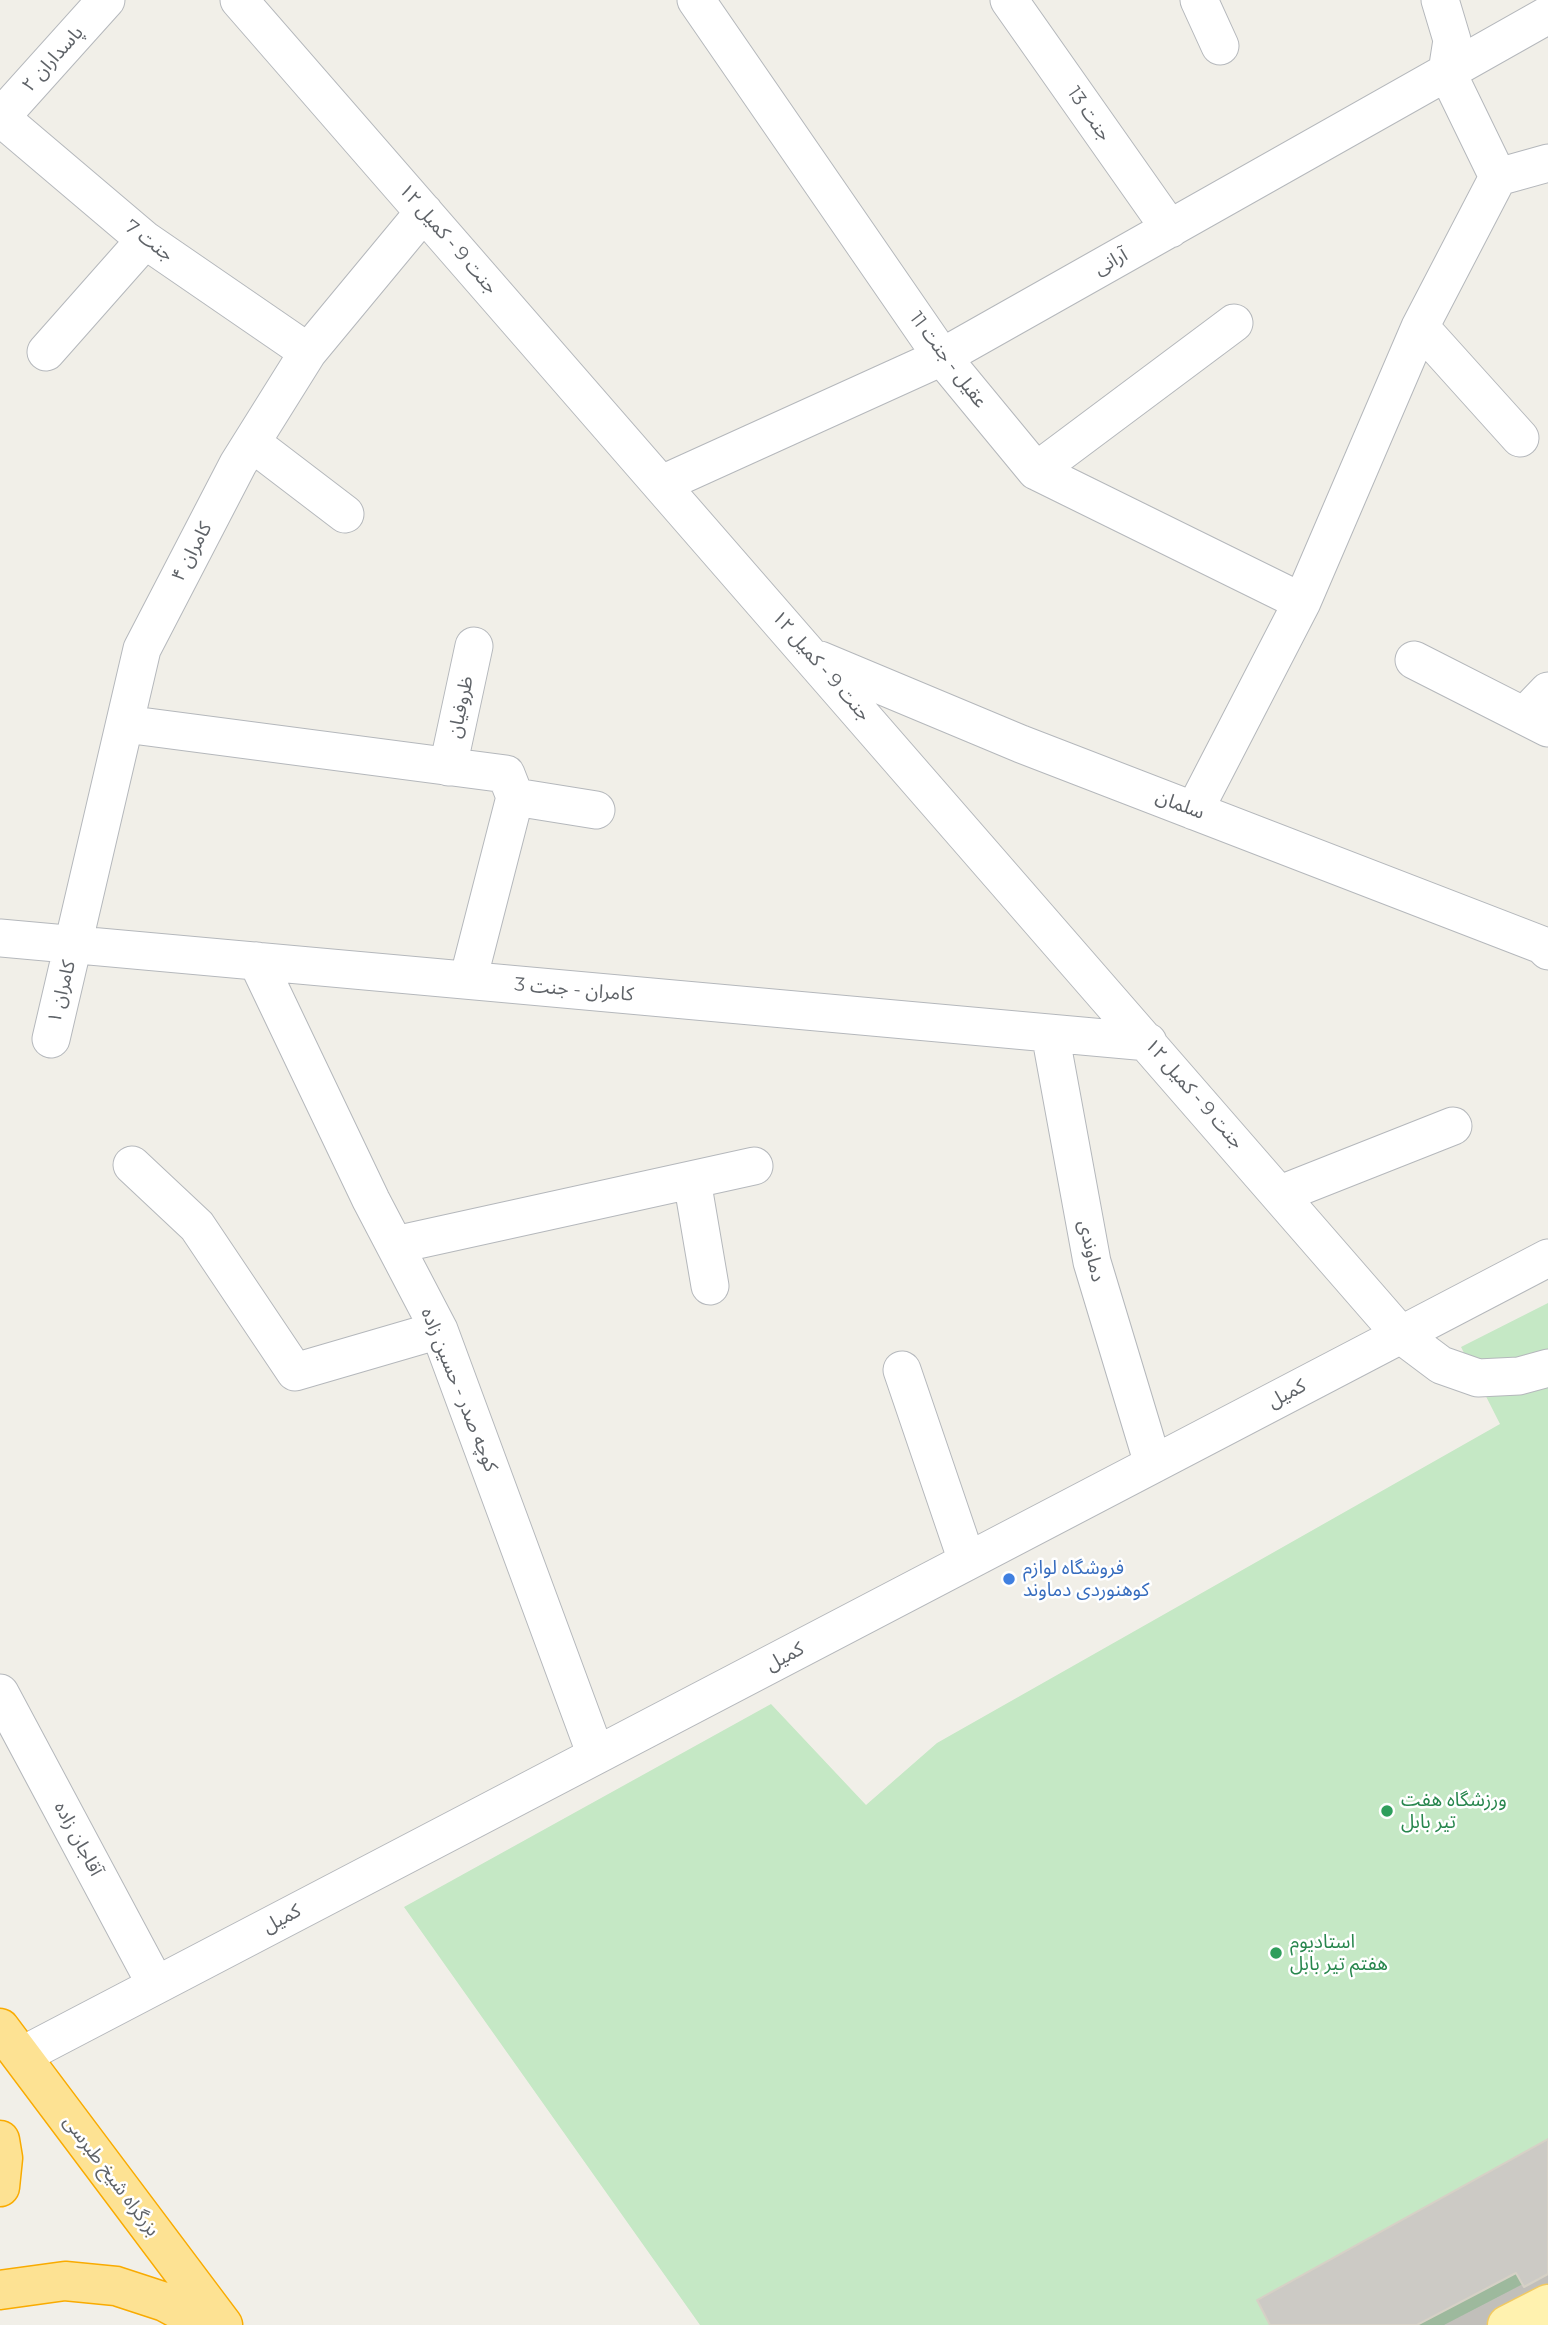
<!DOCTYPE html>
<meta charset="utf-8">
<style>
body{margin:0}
canvas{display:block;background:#f1efe8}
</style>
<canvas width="1548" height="2325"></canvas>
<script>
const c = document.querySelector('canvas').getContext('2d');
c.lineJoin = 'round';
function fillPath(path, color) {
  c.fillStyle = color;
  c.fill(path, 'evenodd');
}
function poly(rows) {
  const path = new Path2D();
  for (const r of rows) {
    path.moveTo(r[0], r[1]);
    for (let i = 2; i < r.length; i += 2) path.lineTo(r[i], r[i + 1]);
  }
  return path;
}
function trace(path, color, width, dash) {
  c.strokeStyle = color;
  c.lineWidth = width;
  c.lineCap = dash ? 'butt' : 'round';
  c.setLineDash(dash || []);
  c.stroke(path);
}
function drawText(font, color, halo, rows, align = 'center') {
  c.font = font + ' Montserrat,"Noto Sans Arabic",sans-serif';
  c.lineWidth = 5;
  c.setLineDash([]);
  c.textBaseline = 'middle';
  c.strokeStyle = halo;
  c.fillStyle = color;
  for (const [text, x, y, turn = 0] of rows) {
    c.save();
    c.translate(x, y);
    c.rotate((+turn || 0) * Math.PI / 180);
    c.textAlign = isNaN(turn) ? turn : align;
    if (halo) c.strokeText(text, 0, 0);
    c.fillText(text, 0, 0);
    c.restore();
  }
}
fillPath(poly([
 [1548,1303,1548,2271,1444,2325,700,2325,404,1907,771,1704,866,1805,937,1743,1500,1424,1461,1347]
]), '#c5e8c5');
fillPath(poly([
 [1548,2141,1548,2321,1504,2325,1272,2325]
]), '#0003');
const building = poly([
 [1548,2139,1548,2274,1524,2287,1516,2273,1417,2325,1270,2325,1257,2300,1548,2139]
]);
fillPath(building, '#cccac5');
trace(building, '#d6d1c6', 2);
const street = poly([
 [239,0,1401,1335,1441,1365,1478,1378,1519,1376,1548,1368],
 [696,0,942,357,1036,471,1302,602],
 [1009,0,1170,229],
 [1199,0,1220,46],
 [1440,0,1452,40,1447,72,1498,177],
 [0,117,145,240,308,352],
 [0,118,106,0],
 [1498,177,1548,163],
 [1420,327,1520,438],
 [46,352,145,240],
 [252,443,345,514],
 [1036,471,1234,323],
 [662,484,942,357,1548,15],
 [820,660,1021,744,1542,945,1548,951],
 [1414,660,1548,728],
 [1524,716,1548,691],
 [125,724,506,774,515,797,468,980],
 [448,767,474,646],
 [515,797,596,810],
 [1194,811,1302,602,1420,327,1498,177],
 [0,938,1148,1042],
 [257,961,371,1200,439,1330,596,1755],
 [1050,1033,1092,1262,1153,1464],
 [51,1039,142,649,238,464,308,352,424,212],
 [132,1165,197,1226,295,1372,439,1330],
 [692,1180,710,1286],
 [1281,1194,1453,1126],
 [395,1245,754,1166],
 [902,1370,967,1561],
 [0,1693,156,1985],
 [21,2056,1548,1258]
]);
const primary = poly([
 [1507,2325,1548,2304]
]);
const highway = poly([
 [0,2028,223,2325],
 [0,2140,3,2158,0,2187],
 [0,2290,65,2281,116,2286,165,2302,207,2325]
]);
trace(street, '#b5b8bc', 39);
trace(primary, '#f2c960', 41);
trace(highway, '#f9ab00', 41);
trace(street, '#fff', 37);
trace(primary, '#fff2af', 38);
trace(highway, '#fde293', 38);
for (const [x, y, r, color] of [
 [1009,1579,7,"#3f7fe0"],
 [1387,1811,7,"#2e9e5b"],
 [1276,1953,7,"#2e9e5b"]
]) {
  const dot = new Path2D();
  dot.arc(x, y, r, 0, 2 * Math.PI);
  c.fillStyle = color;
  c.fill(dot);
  trace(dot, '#fff', 2.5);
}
drawText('19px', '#5f6368', '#fff', [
 ["پاسداران ۲",53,59,-48],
 ["جنت 13",1089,114,55],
 ["جنت 9 - کمیل ۱۲",448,239,49],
 ["جنت 7",149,241,37],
 ["آرانی",1111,262,-29],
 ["عقیل - جنت 11",948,360,53],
 ["کامران ۴",192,552,-62],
 ["جنت 9 - کمیل ۱۲",821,666,49],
 ["ظروفیان",461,707,-78],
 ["سلمان",1180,805,21],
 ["کامران - جنت 3",574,990,5],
 ["کامران ۱",62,992,-76],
 ["جنت 9 - کمیل ۱۲",1194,1094,49],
 ["دماوندی",1091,1251,77],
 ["کوچه صدر - حسین زاده",459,1390,68],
 ["کمیل",1287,1394,-28],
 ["کمیل",785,1657,-28],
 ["آقاجان زاده",78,1839,62],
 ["کمیل",282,1919,-28],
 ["بزرگراه شیخ طبرسی",111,2176,53]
]);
drawText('19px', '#366cbe', '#fff', [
 ["فروشگاه لوازم",1023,1568],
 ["کوهنوردی دماوند",1023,1590]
], 'left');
drawText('19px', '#27864d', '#fff', [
 ["ورزشگاه هفت",1401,1800],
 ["تیر بابل",1401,1822],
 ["استادیوم",1290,1942],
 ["هفتم تیر بابل",1290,1964]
], 'left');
</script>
